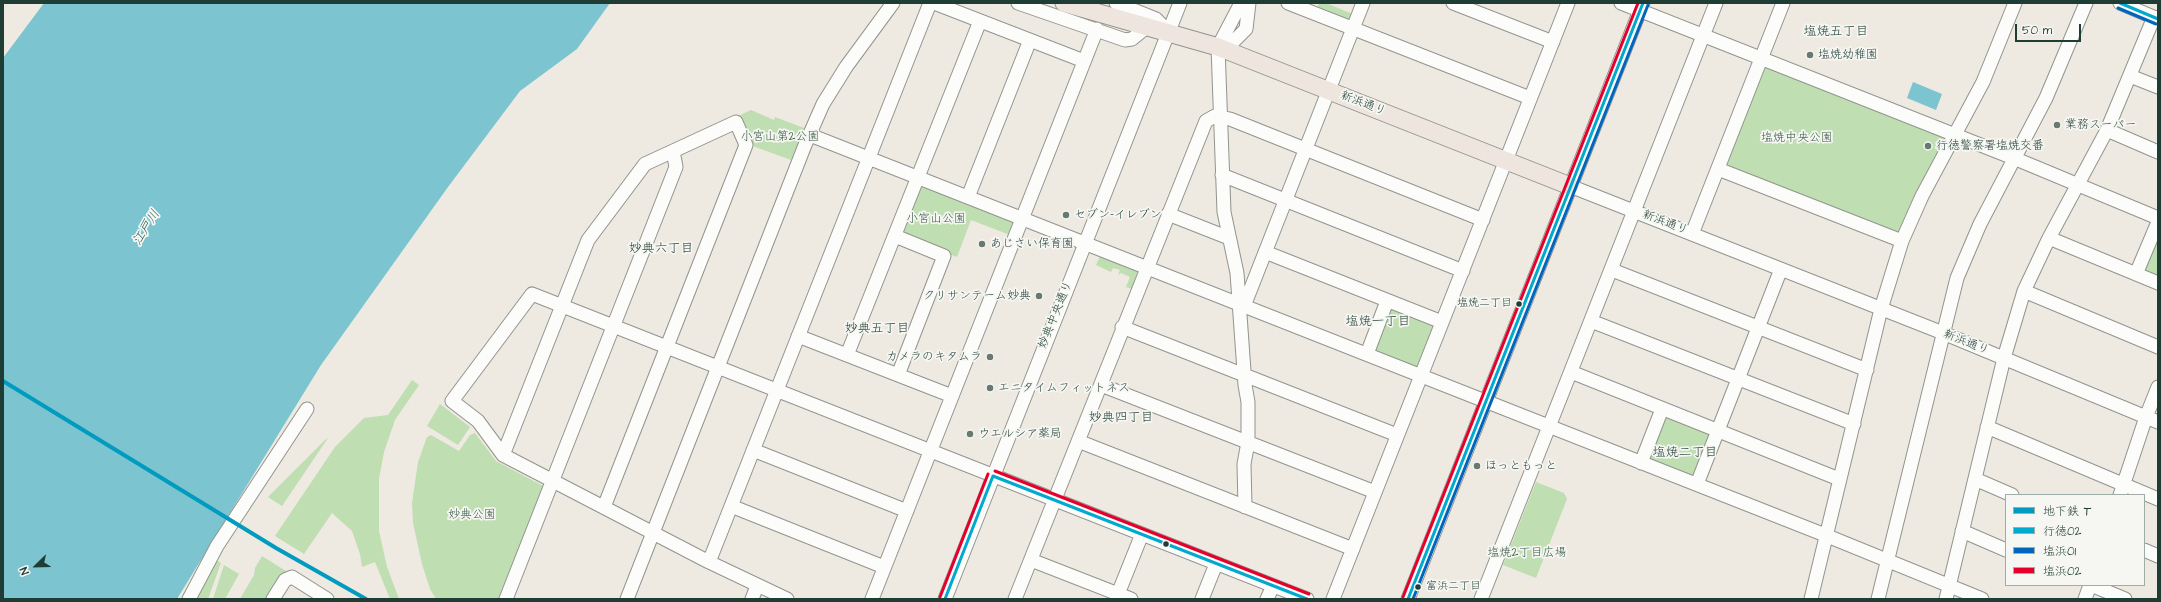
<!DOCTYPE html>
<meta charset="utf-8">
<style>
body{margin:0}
#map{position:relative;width:2161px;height:602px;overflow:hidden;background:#eee9e1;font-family:"Architects Daughter","Klee One",sans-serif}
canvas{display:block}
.frame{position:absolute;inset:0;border:4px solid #1f3d34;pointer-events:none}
.legend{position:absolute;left:2005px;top:494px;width:140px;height:92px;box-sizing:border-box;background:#f6f6f2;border:1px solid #a0aca6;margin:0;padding:5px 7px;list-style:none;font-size:12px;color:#1f3d34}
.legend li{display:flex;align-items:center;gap:8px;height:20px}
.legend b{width:20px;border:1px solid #a0aca6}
.north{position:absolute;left:16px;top:546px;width:40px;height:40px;-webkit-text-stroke:3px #f6f6f2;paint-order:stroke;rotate:247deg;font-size:11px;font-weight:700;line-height:16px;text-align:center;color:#1f3d34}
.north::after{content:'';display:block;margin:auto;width:14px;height:18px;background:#1f3d34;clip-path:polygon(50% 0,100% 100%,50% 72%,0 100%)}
.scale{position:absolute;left:2015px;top:24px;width:66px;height:18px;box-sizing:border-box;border:2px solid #1f3d34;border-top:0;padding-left:5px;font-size:12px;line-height:14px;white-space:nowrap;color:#1f3d34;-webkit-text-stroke:3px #f6f6f2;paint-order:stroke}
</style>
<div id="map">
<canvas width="2161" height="602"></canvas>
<div class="frame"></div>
<ul class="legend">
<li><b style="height:5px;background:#009bbf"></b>地下鉄 T</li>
<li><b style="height:5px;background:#00a9ce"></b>行徳02</li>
<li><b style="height:5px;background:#0065bd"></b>塩浜01</li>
<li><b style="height:5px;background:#e4002b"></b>塩浜02</li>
</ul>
<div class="north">N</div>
<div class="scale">50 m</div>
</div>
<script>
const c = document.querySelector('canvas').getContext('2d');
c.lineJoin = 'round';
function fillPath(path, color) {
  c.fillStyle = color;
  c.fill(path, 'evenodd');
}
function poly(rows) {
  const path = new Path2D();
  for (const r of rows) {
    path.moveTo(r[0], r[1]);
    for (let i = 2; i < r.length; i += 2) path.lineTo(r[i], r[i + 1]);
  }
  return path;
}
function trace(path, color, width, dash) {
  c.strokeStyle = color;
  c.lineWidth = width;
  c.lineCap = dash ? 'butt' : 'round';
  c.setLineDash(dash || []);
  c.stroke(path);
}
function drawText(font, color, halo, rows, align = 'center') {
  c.font = font + ' "Architects Daughter","Klee One",sans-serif';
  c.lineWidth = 3.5;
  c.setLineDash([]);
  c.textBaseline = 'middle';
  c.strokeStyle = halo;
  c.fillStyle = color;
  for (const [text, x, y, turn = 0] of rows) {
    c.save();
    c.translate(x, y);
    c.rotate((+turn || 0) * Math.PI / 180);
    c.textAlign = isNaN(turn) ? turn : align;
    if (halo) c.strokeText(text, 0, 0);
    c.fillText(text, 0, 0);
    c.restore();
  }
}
fillPath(poly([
 [1319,3,1326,3,1355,15,1352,23,1316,11],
 [1768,67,1944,137,1946,142,1900,234,1724,165,1761,69],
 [751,110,774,120,775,117,804,128,791,160,750,145,738,116],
 [919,185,1012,219,1015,223,1010,235,971,220,957,257,902,236],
 [2158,228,2158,280,2143,273],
 [1101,254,1138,270,1132,289,1126,287,1130,277,1121,273,1118,275,1120,270,1113,268,1111,272,1096,265],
 [1387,307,1434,323,1436,328,1416,370,1372,352],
 [412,380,419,385,395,420,384,452,379,479,379,531,387,567,399,599,390,599,375,562,362,567,360,554,352,531,332,513,304,554,275,536,335,447,364,418,388,415],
 [440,404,470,427,458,445,427,426],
 [1666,414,1710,432,1711,436,1696,475,1692,476,1648,459],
 [475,433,496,461,545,487,502,599,436,599,430,589,422,564,413,523,412,503,418,462,427,437,431,435,459,451,470,435],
 [328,438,282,506,268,497,325,440],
 [1536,482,1564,493,1567,499,1536,578,1503,565],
 [262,556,286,571,269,599,240,599,254,575,255,568],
 [215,559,221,563,208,599,191,599],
 [224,565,239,574,225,599,213,599]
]), '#bfdeb1');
fillPath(poly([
 [44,3,610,3,577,49,520,91,448,187,321,365,177,599,3,599,3,58],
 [1913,82,1942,94,1936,110,1907,98]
]), '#7cc5d0');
const minor = poly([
 [934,3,1084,61],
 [1018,3,1125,40,1132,39,1148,26],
 [1116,3,1156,19,1169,32],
 [1241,3,1218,47,1224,212,1237,273,1245,385,1248,402,1248,442,1244,464,1245,507],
 [1288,3,1530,98],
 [1453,3,1553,42],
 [1621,3,2016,159,2158,218],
 [2120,3,2158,19],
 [1232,43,1246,29,1249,3],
 [2130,76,2158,87],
 [2107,130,2158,152],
 [810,135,1820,533,1982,599],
 [1718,169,1902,241],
 [1222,175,1463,271],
 [1570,186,1943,333,2158,422],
 [968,197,1030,40],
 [1168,214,1229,238],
 [1692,234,1783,3],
 [895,236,944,256,898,375],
 [2049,238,2158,283],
 [1265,252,1442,322],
 [1612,270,1867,370],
 [2136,274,2158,222],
 [2024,291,2158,347],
 [1244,306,1363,3],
 [1591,321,1854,424],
 [1122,327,1397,435],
 [798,336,952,396],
 [1367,354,1387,301],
 [847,355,980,21],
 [1571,372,1839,479],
 [1101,385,1375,492],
 [1987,427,2158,499],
 [1078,441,1353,549],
 [753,450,907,511],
 [503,455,588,240,645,164,736,122,746,145,604,507],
 [1641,463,1662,409],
 [1975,479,2012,495],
 [1697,484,1781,269],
 [2120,495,2146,417,2158,387],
 [731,506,884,567],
 [1962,531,2006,550],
 [2144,550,2158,556],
 [1031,560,1131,599],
 [709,562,930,3],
 [2091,585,2125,599],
 [1118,594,1142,534],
 [189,599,217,546,307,409],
 [273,599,285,580,292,577,327,599],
 [506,599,676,167,673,151],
 [627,599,805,145,823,104,846,67,893,3],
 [752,599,757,586],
 [787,599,709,562,503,455,478,421,452,401,532,294,1307,599],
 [872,599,1097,29],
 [945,599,1180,3],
 [1015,599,1206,121,1215,116,1230,119,1483,220],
 [1202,599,1216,564],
 [1267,599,1273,586],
 [1333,599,1568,3],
 [1408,599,1643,3],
 [1481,599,1716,3],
 [1811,599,1881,309,1902,241,1922,196,1983,82,2015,3],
 [1878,599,1957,278,1980,224,2046,98,2086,3],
 [1946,599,2004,358,2024,291,2049,238,2107,130,2154,17],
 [2085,599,2090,585]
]);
const major = poly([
 [1064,3,1218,47,1570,186]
]);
trace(minor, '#92948f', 15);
trace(major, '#92948f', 19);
trace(minor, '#fcfcfa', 13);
trace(major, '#eee6de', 17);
trace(poly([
 [2120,3,2158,19],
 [993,476,1307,599],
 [945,599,993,476],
 [1408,599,1643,3]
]), '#00a9ce', 3);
trace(poly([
 [2118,8,2156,24],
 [1413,599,1648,5]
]), '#0065bd', 3);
trace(poly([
 [995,471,1309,594],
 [940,597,988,474],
 [1403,597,1638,3]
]), '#e4002b', 3);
trace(poly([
 [3,381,276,548,366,599]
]), '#009bbf', 4);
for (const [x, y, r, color] of [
 [1810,55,4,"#677971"],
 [2057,125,4,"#677971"],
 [1928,146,4,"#677971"],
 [1066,215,4,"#677971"],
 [982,244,4,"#677971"],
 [1039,296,4,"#677971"],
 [1519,304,3.5,"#1f3d34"],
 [990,357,4,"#677971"],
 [990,388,4,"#677971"],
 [970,434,4,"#677971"],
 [1477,466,4,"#677971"],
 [1166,544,3.5,"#1f3d34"],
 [1418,587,3.5,"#1f3d34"]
]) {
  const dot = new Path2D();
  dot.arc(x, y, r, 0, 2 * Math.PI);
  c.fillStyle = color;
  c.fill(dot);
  trace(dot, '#f6f6f2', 1.5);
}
drawText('11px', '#1f3d34', '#f6f6f2', [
 ["塩焼二丁目",1512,304],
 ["富浜二丁目",1426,587,"left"]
], 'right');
drawText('12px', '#1f3d34', '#f6f6f2', [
 ["塩焼幼稚園",1818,55],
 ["業務スーパー",2065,125],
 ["行徳警察署塩焼交番",1936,146],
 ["セブン-イレブン",1074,215],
 ["あじさい保育園",990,244],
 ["クリサンテーム妙典",1031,296,"right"],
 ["カメラのキタムラ",982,357,"right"],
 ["エニタイムフィットネス",998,388],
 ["ウエルシア薬局",978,434],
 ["ほっともっと",1485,466]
], 'left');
drawText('12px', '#1f3d34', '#f6f6f2', [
 ["新浜通り",1363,104,21],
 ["新浜通り",1665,223,21],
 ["妙典中央通り",1056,315,-68],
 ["新浜通り",1966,343,22]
]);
drawText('12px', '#375b45', '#f6f6f2', [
 ["小宮山第2公園",780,137],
 ["塩焼中央公園",1797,138],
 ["小宮山公園",936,219],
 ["妙典公園",472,515],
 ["塩焼2丁目広場",1527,553]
]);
drawText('13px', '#1f3d34', '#f6f6f2', [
 ["塩焼五丁目",1836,32],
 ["妙典六丁目",661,249],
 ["塩焼一丁目",1378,322],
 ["妙典五丁目",877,329],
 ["妙典四丁目",1121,418],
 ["塩焼二丁目",1685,453]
]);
drawText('italic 13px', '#2a5b59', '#f6f6f2', [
 ["江戸川",147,228,-58]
]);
</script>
